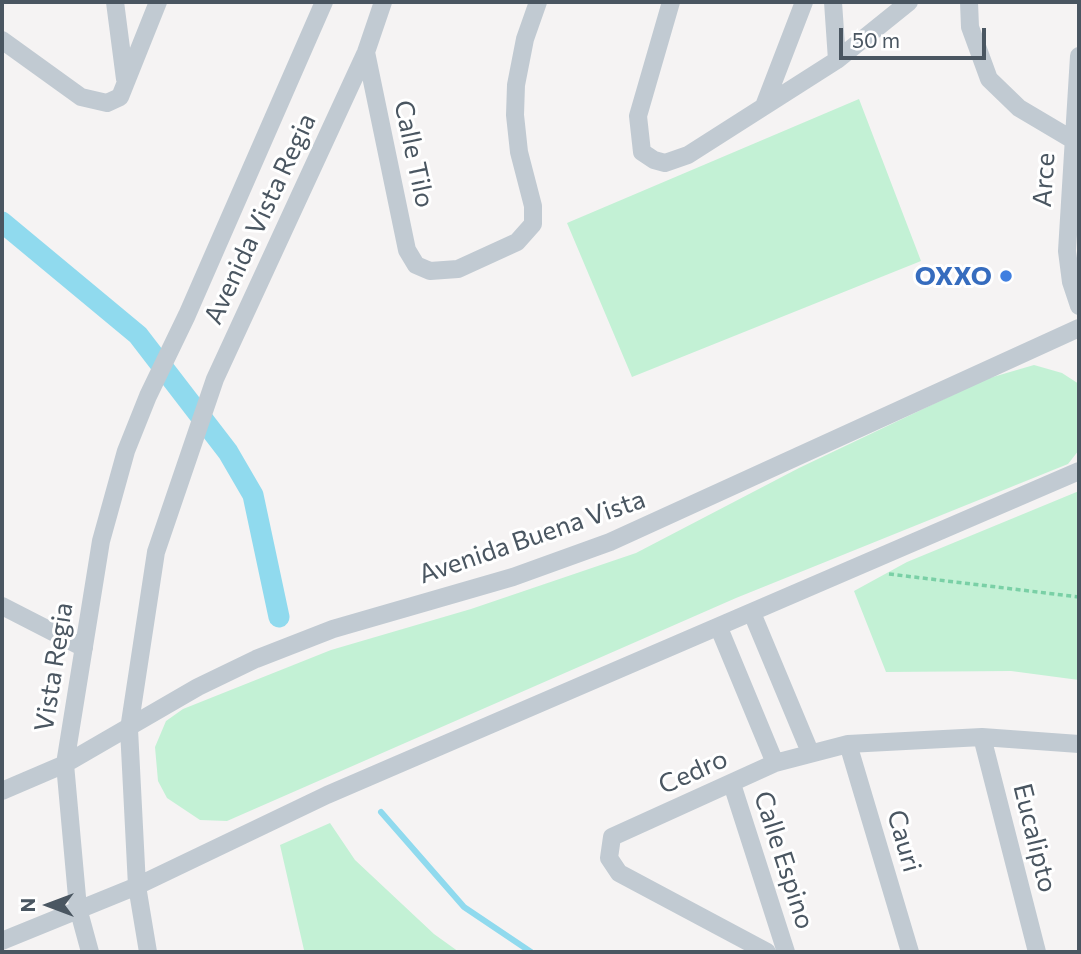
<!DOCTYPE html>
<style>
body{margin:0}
#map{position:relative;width:1081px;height:954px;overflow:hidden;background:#f5f3f3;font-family:Commissioner,sans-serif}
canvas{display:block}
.frame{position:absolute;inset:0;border:4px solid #4a5661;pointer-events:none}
.north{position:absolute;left:14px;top:870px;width:70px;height:70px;-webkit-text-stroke:5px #fff;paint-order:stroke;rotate:270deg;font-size:19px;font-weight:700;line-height:28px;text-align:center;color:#4a5661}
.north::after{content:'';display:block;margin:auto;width:24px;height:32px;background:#4a5661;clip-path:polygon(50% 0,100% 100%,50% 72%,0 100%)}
.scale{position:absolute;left:839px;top:28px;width:147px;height:32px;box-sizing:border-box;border:4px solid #4a5661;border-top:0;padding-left:9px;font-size:21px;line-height:24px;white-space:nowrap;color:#4a5661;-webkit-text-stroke:5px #fff;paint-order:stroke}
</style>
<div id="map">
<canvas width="1081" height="954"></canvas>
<div class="frame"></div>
<div class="north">N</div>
<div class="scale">50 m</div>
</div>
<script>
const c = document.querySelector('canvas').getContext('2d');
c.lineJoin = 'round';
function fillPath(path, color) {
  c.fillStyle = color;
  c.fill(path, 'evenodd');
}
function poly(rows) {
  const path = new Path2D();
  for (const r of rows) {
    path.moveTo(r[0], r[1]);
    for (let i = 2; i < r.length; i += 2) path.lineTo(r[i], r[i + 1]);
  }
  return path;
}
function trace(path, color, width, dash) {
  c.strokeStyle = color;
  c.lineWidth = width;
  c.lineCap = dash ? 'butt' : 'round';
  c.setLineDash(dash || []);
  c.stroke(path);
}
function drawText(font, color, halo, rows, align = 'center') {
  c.font = font + ' Commissioner,sans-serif';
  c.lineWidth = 6;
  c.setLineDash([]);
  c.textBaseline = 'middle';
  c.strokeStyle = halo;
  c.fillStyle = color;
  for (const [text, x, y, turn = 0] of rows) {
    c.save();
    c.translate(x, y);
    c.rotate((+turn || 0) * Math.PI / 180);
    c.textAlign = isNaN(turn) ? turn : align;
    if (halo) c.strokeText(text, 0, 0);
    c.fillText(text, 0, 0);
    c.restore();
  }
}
fillPath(poly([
 [859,99,921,261,632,377,567,223],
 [1034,365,1062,373,1079,384,1079,450,1068,464,736,598,227,821,200,820,167,798,158,781,155,747,166,721,183,709,331,650,471,609,636,553,799,468,986,379],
 [1079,491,1079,680,1011,671,886,672,854,591,907,562],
 [330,823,355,860,434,934,459,952,304,950,280,845]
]), '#c3f1d5');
trace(poly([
 [381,812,464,907,531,952]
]), '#90daee', 6);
trace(poly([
 [2,222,138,335,228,452,253,495,279,617]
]), '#90daee', 21);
trace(poly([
 [889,574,1079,597]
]), '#7ad0a6', 3.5, [5, 3.5]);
trace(poly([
 [115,2,125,79],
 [671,2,638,116,642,152,654,160,665,163,688,155,837,60,909,2],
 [833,2,837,60],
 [969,2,970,27,989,79,1019,108,1073,140],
 [2,40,81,97,107,103,120,97,158,2],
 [366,52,407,250,416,265,430,271,458,269,517,242,533,224,533,206,519,152,515,115,516,85,525,39,538,2],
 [1079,56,1067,251,1071,282,1079,306],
 [764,106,804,2],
 [2,606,84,648],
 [752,613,810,752],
 [719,628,775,763],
 [982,737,1037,952],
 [848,744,910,952],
 [732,784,786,952],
 [2,791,65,764,198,687,256,659,333,629,513,577,610,542,1079,328],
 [2,941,137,886,327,795,1079,471],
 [90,952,78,908,65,764,101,541,126,451,148,396,187,315,324,2],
 [148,952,137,886,129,729,156,552,215,379,366,52,383,2],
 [767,952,619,873,609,858,612,837,775,763,848,744,982,737,1079,744]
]), '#c1cad2', 18);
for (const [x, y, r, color] of [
 [1006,276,7,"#3f7fe0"]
]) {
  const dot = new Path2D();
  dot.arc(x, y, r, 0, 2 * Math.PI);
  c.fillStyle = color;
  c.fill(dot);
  trace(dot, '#fff', 2.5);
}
drawText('26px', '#4a5661', '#fff', [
 ["Calle Tilo",414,154,78],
 ["Arce",1044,180,-86],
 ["Avenida Vista Regia",260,219,-65],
 ["Avenida Buena Vista",532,537,-19],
 ["Vista Regia",54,667,-81],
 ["Cedro",693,772,-24],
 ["Eucalipto",1035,838,76],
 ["Cauri",904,841,74],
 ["Calle Espino",784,860,72]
]);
drawText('bold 26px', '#366cbe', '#fff', [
 ["OXXO",992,276]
], 'right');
</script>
